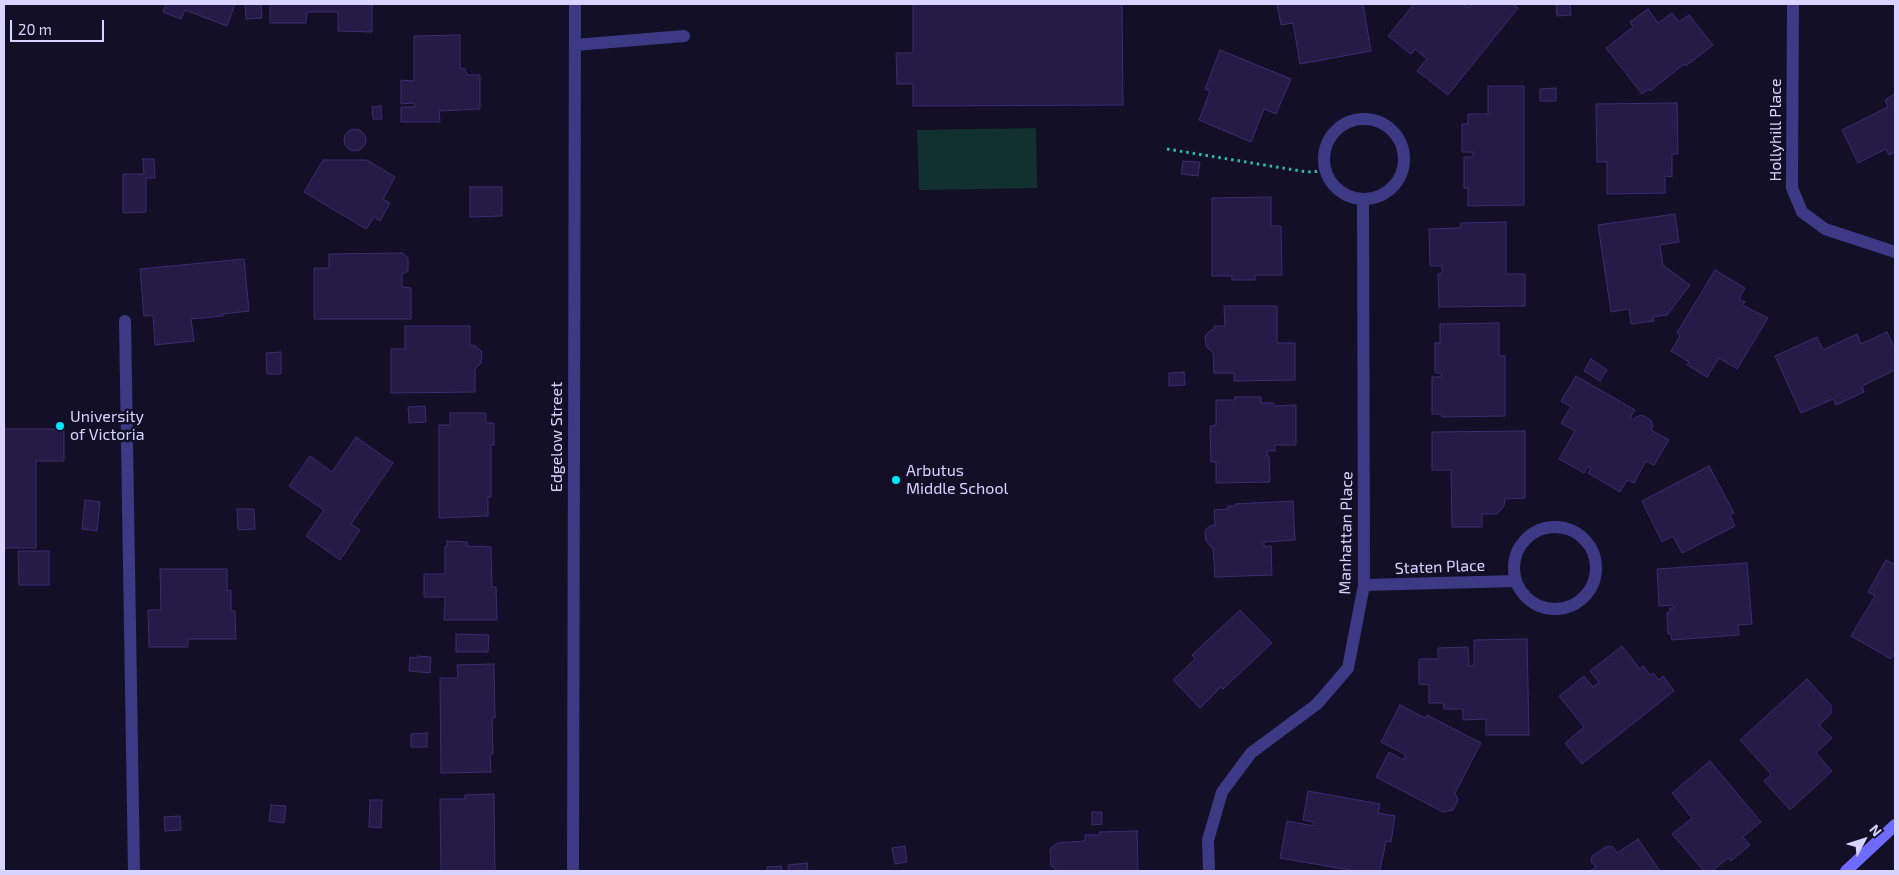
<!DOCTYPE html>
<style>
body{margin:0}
#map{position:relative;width:1899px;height:875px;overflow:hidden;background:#130f26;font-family:"Exo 2",sans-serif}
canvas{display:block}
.frame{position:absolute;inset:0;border:5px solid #d9d4ff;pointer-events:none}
.north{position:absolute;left:1839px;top:815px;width:50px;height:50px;-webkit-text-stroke:4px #130f26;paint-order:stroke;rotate:50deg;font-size:14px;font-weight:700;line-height:20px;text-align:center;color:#d9d4ff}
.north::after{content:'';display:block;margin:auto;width:18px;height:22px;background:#d9d4ff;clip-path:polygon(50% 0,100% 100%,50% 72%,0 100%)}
.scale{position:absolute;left:10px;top:20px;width:94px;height:22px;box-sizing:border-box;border:2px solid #d9d4ff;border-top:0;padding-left:6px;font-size:15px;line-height:18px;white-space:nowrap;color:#d9d4ff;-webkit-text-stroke:4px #130f26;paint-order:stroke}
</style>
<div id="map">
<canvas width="1899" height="875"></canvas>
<div class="frame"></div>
<div class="north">N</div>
<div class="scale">20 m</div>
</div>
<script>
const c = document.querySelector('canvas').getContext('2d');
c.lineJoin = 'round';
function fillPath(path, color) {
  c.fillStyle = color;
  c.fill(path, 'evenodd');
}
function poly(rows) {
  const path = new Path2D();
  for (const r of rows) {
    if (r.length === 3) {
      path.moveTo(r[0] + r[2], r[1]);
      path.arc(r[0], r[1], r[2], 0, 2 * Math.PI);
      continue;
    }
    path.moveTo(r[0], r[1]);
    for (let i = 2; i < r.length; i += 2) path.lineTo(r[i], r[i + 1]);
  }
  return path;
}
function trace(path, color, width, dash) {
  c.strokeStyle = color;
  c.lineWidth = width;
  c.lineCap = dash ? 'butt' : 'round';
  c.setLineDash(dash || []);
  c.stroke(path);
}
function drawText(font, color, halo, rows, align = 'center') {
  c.font = font + ' "Exo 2",sans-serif';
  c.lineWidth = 5;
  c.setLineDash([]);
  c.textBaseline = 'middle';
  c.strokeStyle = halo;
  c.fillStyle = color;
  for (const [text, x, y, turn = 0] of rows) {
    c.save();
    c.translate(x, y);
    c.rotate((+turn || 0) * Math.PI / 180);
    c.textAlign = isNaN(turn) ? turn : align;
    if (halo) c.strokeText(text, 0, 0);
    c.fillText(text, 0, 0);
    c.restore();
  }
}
fillPath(poly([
 [1036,128,1037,188,919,190,917,130]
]), '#12302f');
const building = poly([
 [166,4,235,4,227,26,185,10,181,19,163,12,166,4],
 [245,4,261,4,262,18,246,19,245,4],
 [270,4,372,4,372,32,338,31,338,12,307,12,306,23,270,23,270,4],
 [913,4,1122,4,1123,105,913,106,913,84,897,84,896,53,913,53,913,4],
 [1277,4,1363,4,1371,51,1300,64,1293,23,1281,25,1277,4],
 [1414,4,1463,4,1468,8,1471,4,1513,4,1518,8,1448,95,1417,71,1427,59,1415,49,1411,54,1388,36,1414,4],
 [1556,4,1570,4,1571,15,1557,16,1556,4],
 [1648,9,1658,23,1672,13,1679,22,1689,15,1713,45,1686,66,1684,64,1650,91,1649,89,1642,94,1606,48,1633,27,1630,22,1648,9],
 [460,35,460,68,465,69,467,75,480,75,480,109,439,111,440,122,401,122,401,107,415,107,414,103,401,104,401,80,414,81,414,36,460,35],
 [1220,50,1291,79,1276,114,1264,109,1251,142,1199,120,1210,91,1205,89,1220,50],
 [1488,86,1524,86,1524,205,1468,206,1468,188,1464,188,1464,157,1473,157,1473,152,1462,152,1462,124,1468,124,1468,114,1488,114,1488,86],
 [1556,88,1556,101,1540,101,1540,89,1556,88],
 [1895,94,1895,152,1889,155,1886,149,1858,163,1842,130,1888,107,1885,100,1895,94],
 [1677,103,1678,154,1672,154,1672,177,1665,176,1665,193,1607,194,1607,162,1597,162,1596,104,1677,103],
 [381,106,382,119,373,119,372,107,381,106],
 [355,140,11],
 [143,159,154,159,155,178,146,178,146,212,123,213,123,174,144,174,143,159],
 [323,160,367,160,395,177,383,199,390,203,380,221,374,217,366,229,304,192,323,160],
 [1183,161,1200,162,1198,176,1181,174,1183,161],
 [470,187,502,187,502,216,470,217,470,187],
 [1271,197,1271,226,1281,226,1282,275,1255,275,1255,280,1232,280,1232,276,1212,276,1212,198,1271,197],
 [1675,214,1679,242,1660,245,1663,265,1690,285,1667,315,1653,317,1654,321,1631,324,1629,309,1611,312,1598,225,1675,214],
 [1506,222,1506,274,1525,274,1525,306,1439,307,1438,274,1442,273,1442,266,1430,266,1429,229,1460,228,1461,223,1506,222],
 [402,253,408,258,408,271,402,274,402,287,411,288,411,319,314,319,314,268,329,268,329,254,402,253],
 [244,259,249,311,223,314,223,316,191,319,194,341,155,345,153,315,144,316,140,269,244,259],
 [1715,270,1745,288,1739,299,1745,302,1742,305,1768,318,1737,369,1719,358,1707,377,1687,365,1689,362,1671,351,1680,336,1677,333,1715,270],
 [1224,306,1277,306,1277,343,1295,343,1295,380,1234,381,1234,373,1214,373,1213,353,1206,346,1205,336,1211,330,1214,330,1214,326,1225,326,1224,306],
 [1499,323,1499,356,1505,356,1505,416,1442,417,1441,414,1432,414,1432,377,1441,377,1442,373,1435,373,1435,343,1440,343,1440,324,1499,323],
 [405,326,470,326,470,346,474,345,482,352,481,363,475,369,475,392,391,393,391,349,405,349,405,326],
 [1887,332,1895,350,1895,370,1862,386,1864,392,1836,405,1833,399,1801,413,1775,356,1817,337,1823,350,1857,334,1861,344,1887,332],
 [281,352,281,374,267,374,266,353,281,352],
 [1591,359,1607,370,1600,381,1584,371,1591,359],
 [1184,372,1185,385,1169,386,1169,373,1184,372],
 [1576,376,1635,410,1630,418,1634,420,1636,417,1642,415,1651,420,1653,426,1651,430,1669,440,1654,465,1646,461,1634,483,1627,480,1620,492,1588,473,1591,468,1588,467,1584,473,1559,459,1575,431,1561,423,1571,407,1561,401,1576,376],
 [1235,397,1261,397,1261,403,1274,403,1274,406,1296,405,1296,445,1275,445,1275,451,1267,451,1267,456,1269,456,1270,482,1216,483,1216,462,1211,462,1210,426,1216,425,1216,400,1235,400,1235,397],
 [425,406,426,422,409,423,408,407,425,406],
 [450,413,486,413,486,423,494,423,494,445,491,445,491,497,488,497,488,516,439,518,439,425,450,425,450,413],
 [4,429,64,429,64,461,36,461,36,548,4,548,4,429],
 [1525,431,1525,498,1505,499,1504,506,1497,514,1482,514,1482,527,1452,527,1451,470,1432,470,1432,432,1525,431],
 [356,437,393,463,351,524,360,530,340,560,306,536,324,510,289,486,310,456,332,472,356,437],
 [1709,466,1734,513,1730,515,1735,526,1682,553,1673,536,1662,542,1642,501,1709,466],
 [85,500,100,502,97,531,82,529,85,500],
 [1293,501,1295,540,1264,542,1264,547,1271,546,1272,575,1215,577,1213,547,1211,547,1206,541,1205,530,1212,525,1215,526,1214,510,1228,509,1228,506,1235,506,1235,504,1293,501],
 [237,509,254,509,255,529,238,530,237,509],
 [447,541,467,542,467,546,491,547,492,587,496,587,497,620,444,620,445,597,424,597,424,574,445,574,445,546,447,546,447,541],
 [18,551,49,551,49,585,19,585,18,551],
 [1886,560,1893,564,1895,560,1895,652,1891,659,1851,636,1875,596,1868,592,1886,560],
 [1747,563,1752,624,1738,625,1739,635,1672,640,1671,634,1668,634,1667,613,1670,612,1670,608,1674,608,1674,605,1659,606,1657,569,1747,563],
 [160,569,227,569,227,591,231,590,231,611,235,611,236,639,188,639,188,647,149,647,148,610,161,610,160,569],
 [1240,610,1272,643,1223,689,1221,687,1200,708,1173,680,1195,659,1192,655,1240,610],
 [456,634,489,635,488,652,456,652,456,634],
 [1527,639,1529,735,1486,735,1486,719,1463,720,1463,709,1444,709,1443,703,1429,703,1429,685,1419,684,1419,659,1438,659,1438,648,1468,647,1469,666,1474,666,1474,640,1527,639],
 [1622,646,1640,669,1643,666,1650,675,1653,673,1659,680,1663,676,1674,691,1582,764,1565,743,1584,727,1559,696,1584,676,1593,687,1599,682,1590,671,1622,646],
 [418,656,431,657,430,673,409,671,410,657,418,658,418,656],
 [494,664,495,718,492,718,493,754,490,754,491,772,441,773,440,678,458,678,457,665,494,664],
 [1807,679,1831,705,1831,714,1819,725,1832,738,1816,753,1832,771,1790,810,1764,781,1771,774,1740,740,1807,679],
 [1400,705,1425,718,1427,715,1481,743,1455,793,1458,800,1453,810,1443,812,1376,777,1389,752,1403,760,1406,755,1381,742,1400,705],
 [427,733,427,747,411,747,411,734,427,733],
 [1710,761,1761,822,1743,837,1750,845,1731,861,1728,858,1712,871,1704,871,1672,834,1692,818,1672,793,1710,761],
 [1308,791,1380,804,1378,813,1395,816,1391,842,1386,841,1380,871,1355,871,1280,858,1287,821,1314,826,1314,822,1303,820,1308,791],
 [494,794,495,871,441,871,440,799,465,799,465,795,494,794],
 [370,800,382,800,381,828,369,827,370,800],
 [271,805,286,806,284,823,269,821,271,805],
 [1092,812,1102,812,1102,824,1092,825,1092,812],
 [180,816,181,830,165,831,164,817,180,816],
 [1137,831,1138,871,1058,871,1051,866,1050,849,1057,843,1085,841,1085,835,1100,835,1099,832,1137,831],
 [1638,839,1660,871,1590,871,1596,867,1591,862,1592,856,1607,846,1613,847,1617,853,1638,839],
 [905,846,907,862,895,864,892,848,905,846],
 [807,863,808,871,789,871,788,865,807,863],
 [781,866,782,871,767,871,767,867,781,866]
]);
fillPath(building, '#241b47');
trace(building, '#3b2d73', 1);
trace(poly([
 [1167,149,1307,172,1326,171]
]), '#2fb8b0', 3, [2.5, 4]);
trace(poly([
 [575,45,684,36],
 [125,321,134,871]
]), '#3d3a85', 12);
trace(poly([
 [1793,4,1792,188,1802,212,1825,229,1895,252],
 [1364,159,40],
 [1555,568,41],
 [1364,585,1516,581],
 [573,871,575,4],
 [1209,871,1208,840,1222,792,1251,753,1317,704,1348,668,1364,585,1363,199]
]), '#3d3a85', 12);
trace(poly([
 [1846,871,1895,825]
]), '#6f6bff', 12);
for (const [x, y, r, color] of [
 [60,426,5,"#00e5ff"],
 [896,480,5,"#00e5ff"]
]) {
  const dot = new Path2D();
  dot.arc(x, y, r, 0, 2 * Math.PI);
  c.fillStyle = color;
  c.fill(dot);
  trace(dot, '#130f26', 2);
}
drawText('16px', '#d9d4ff', '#130f26', [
 ["Hollyhill Place",1776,130,-90],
 ["Edgelow Street",557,437,-90],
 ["Manhattan Place",1346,533,-89],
 ["Staten Place",1440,567,-2]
]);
drawText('16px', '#d9d4ff', '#130f26', [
 ["University",70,417],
 ["of Victoria",70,435],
 ["Arbutus",906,471],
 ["Middle School",906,489]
], 'left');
</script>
